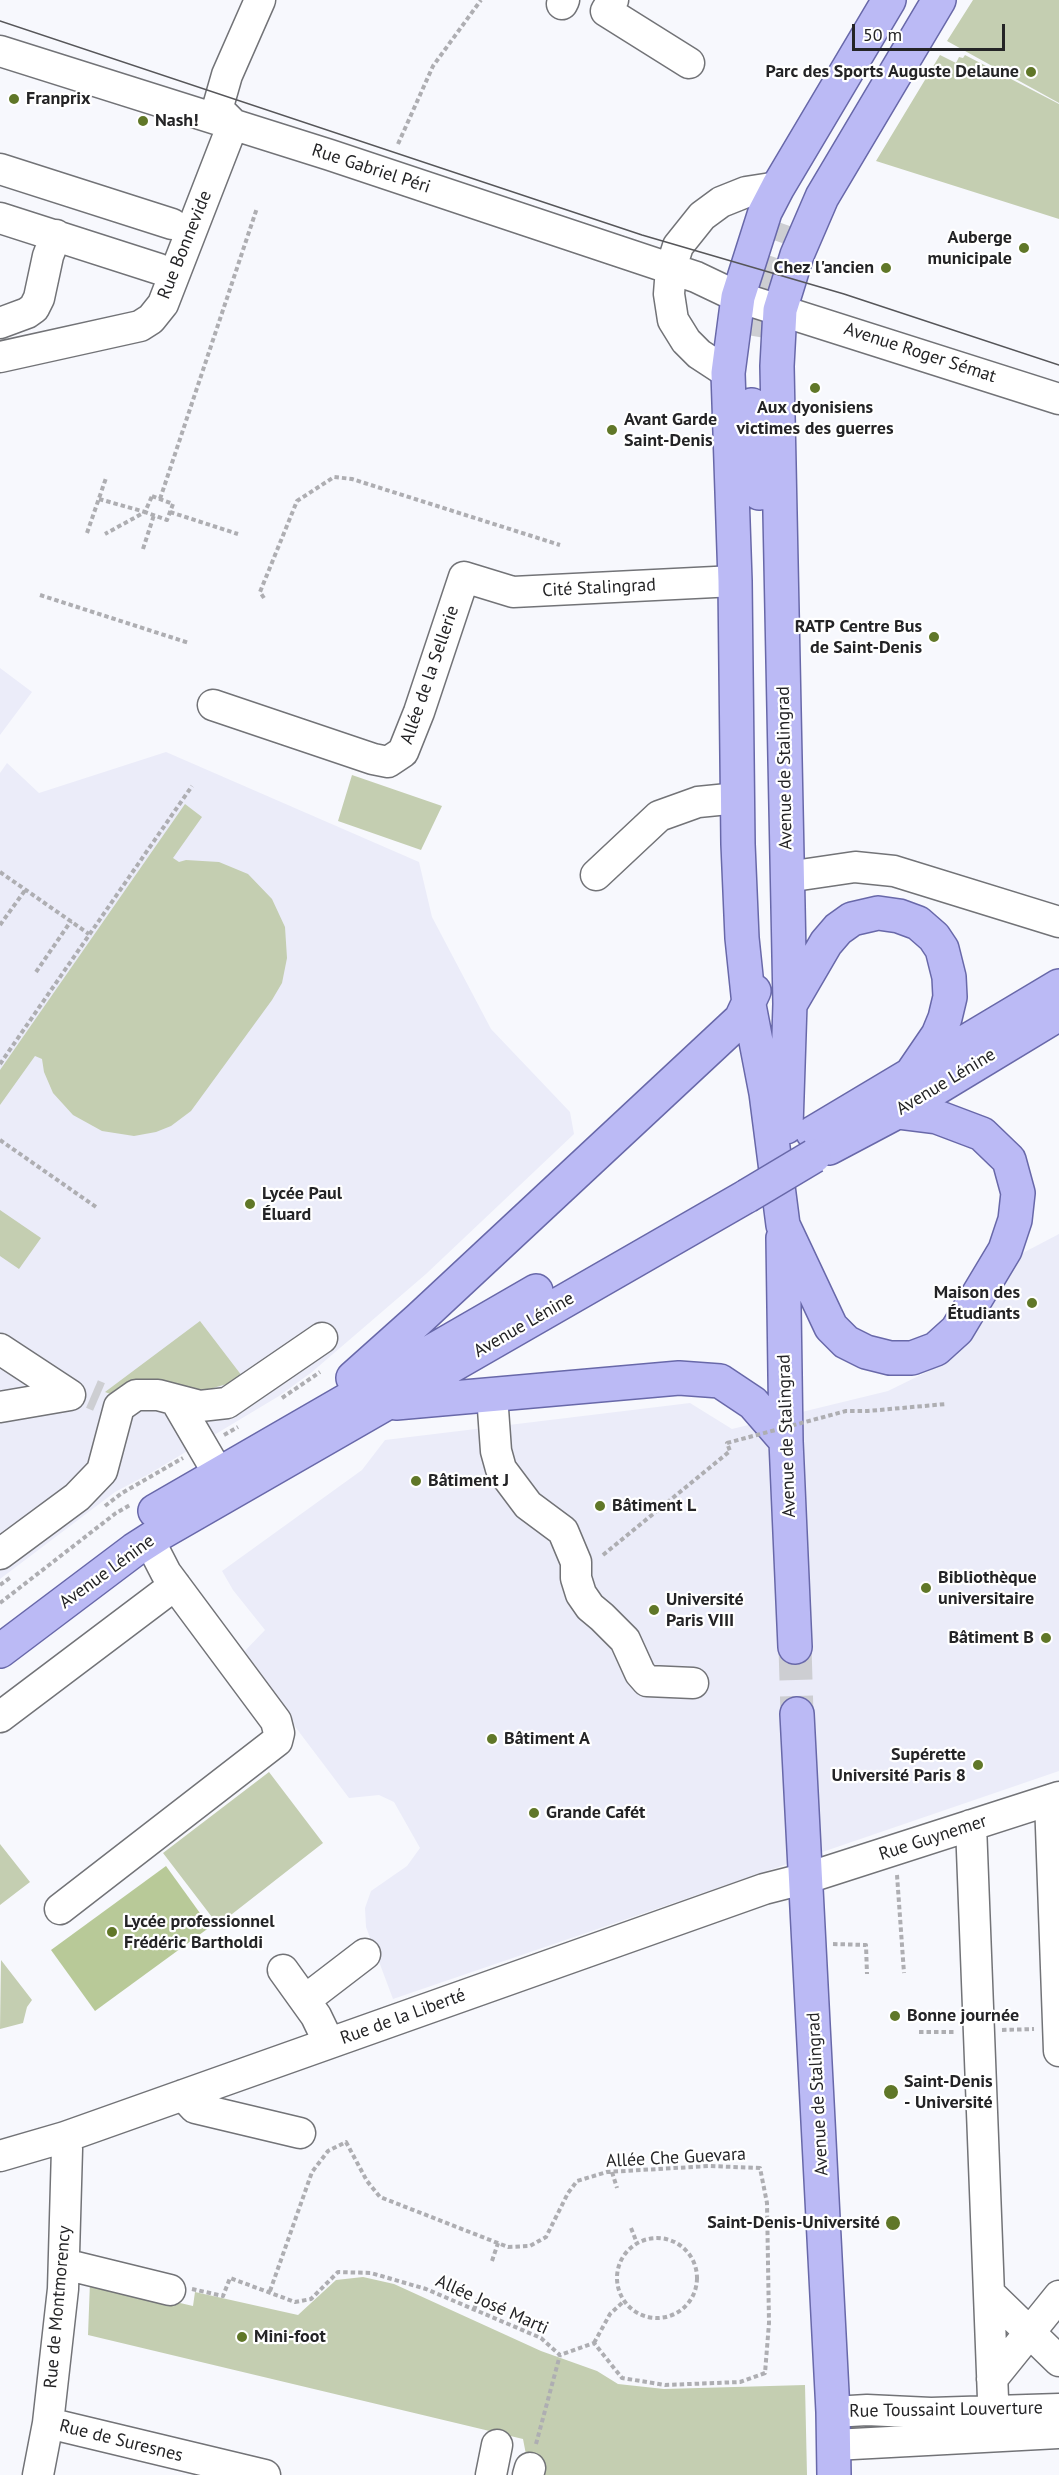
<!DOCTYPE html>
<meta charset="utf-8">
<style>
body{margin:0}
#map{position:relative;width:1059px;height:2475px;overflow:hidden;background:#f7f8fd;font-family:"PT Sans",sans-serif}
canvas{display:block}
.scale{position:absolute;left:852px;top:24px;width:153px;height:27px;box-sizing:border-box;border:3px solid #242426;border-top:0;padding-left:8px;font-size:18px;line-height:21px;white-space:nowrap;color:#242426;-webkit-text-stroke:4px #fff;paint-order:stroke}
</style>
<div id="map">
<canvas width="1059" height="2475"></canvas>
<div class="scale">50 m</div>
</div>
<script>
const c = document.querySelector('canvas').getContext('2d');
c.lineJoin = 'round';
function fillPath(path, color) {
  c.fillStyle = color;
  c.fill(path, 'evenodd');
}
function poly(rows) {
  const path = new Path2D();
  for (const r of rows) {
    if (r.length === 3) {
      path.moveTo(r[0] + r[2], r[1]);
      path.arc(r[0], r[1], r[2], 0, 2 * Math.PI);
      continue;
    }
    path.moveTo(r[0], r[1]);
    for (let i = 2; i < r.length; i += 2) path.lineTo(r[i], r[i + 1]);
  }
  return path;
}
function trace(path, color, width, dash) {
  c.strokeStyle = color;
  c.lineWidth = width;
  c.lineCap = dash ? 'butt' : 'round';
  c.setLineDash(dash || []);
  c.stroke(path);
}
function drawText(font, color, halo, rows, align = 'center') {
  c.font = font + ' "PT Sans",sans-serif';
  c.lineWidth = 4.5;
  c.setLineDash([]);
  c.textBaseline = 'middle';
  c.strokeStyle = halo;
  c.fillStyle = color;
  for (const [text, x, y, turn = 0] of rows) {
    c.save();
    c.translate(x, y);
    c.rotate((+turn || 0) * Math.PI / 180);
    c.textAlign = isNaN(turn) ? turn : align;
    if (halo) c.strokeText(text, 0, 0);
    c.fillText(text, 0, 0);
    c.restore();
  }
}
fillPath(poly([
 [0,668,32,692,0,735],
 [166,752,419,862,432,917,491,1029,570,1112,574,1134,426,1274,312,1372,279,1396,149,1474,115,1492,0,1579,0,773,7,763,39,793],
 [1059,1234,1059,1771,393,1999,366,1927,365,1908,371,1891,407,1866,420,1848,394,1802,379,1795,349,1798,241,1655,265,1630,233,1590,222,1571,362,1470,385,1440,690,1403,732,1429,888,1391,945,1363,979,1323,1017,1256]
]), '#ebecf9');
fillPath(poly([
 [973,0,1059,0,1059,103,947,41],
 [940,55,956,63,959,57,963,58,965,55,1059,104,1059,219,876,161],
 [352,775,442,806,421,850,338,821],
 [185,804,202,817,173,858,179,862,186,860,219,862,248,874,272,899,285,927,287,958,282,983,272,1000,191,1111,171,1126,156,1132,134,1136,102,1131,73,1115,53,1093,44,1072,42,1059,35,1056,0,1105,0,1070],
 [0,1210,41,1238,19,1269,0,1256],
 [200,1321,242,1376,234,1382,199,1392,113,1395,105,1392],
 [269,1772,323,1843,218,1925,163,1853],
 [0,1844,30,1882,0,1905],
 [1,1960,32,2000,27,2007,23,2023,0,2029],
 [363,2277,394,2284,541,2351,597,2371,618,2384,664,2389,805,2385,807,2475,530,2475,523,2439,88,2335,90,2282,193,2306,195,2292,298,2315,336,2280]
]), '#c4ceb1');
fillPath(poly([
 [166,1866,210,1927,95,2011,51,1950]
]), '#b8c998');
trace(poly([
 [92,1394,99,1397]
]), '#cdced2', 30, [30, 15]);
trace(poly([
 [753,336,761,290,784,224],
 [795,1647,797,1714]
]), '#cdced2', 33, [33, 16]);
const minor = poly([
 [613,0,606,11,689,63],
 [562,4,564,0],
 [0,51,330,155,696,277,738,297,1059,399],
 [0,169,172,224],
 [0,218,159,269],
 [0,323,27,313,34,308,39,298,48,256,56,235],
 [0,357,140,326,151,319,163,304,233,124,220,111,219,103,227,75,260,0],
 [728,373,699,354,686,341,673,320,669,294,671,268,678,246,702,216,721,202,746,192,778,187],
 [213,705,373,759,388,762,403,752,419,712,464,577,513,592,735,581],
 [596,875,659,816,698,802,738,798],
 [787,877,855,867,894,871,1059,922],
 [0,1349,70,1395,0,1407],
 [492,1395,496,1451,501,1469,528,1505,563,1531,576,1562,576,1578,581,1594,590,1607,602,1617,625,1640,640,1673,647,1681,693,1683],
 [176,1401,218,1473],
 [0,1554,77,1497,102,1471,119,1407,136,1395,158,1395,200,1406,227,1403,322,1338],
 [0,1717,175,1585],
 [1050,1800,1059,2051],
 [971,1825,994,2425],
 [60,1909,277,1741,279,1733,276,1721,166,1573,149,1540],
 [283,1970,316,2016,329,2043],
 [305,2000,365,1954],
 [183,2095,195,2108,300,2133],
 [0,2156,65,2137,764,1889,807,1878,1059,1797],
 [64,2264,170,2290],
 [989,2293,1059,2361],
 [992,2379,1059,2296],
 [833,2412,867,2410,931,2413,1059,2409],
 [48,2423,265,2475],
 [834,2445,1059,2433],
 [38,2475,48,2423,63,2289,67,2149,65,2137],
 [491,2475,497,2445],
 [528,2475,530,2468]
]);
const major = poly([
 [889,0,778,187,765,212,738,297,728,373,735,581,738,844,742,938,749,1005,766,1093,783,1225,831,1327,846,1342,866,1352,890,1358,912,1358,936,1349,957,1330,1005,1250,1015,1220,1018,1193,1009,1160,982,1134,937,1117,897,1112],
 [752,405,759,493],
 [791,1003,826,943,838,929,852,919,878,913,899,916,918,923,934,937,942,949,949,977,950,997,945,1018,938,1035,910,1076],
 [786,1127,790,1004,777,366,780,310,797,255,822,197,939,0],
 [813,1133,1059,986],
 [829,1148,897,1112,1059,1014],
 [783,1238,786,1441,795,1647],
 [353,1378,419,1319,741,1019,754,991],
 [396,1403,679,1378,720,1381,753,1403,786,1441],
 [155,1511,536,1291],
 [0,1651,134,1550,159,1534,747,1196],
 [797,1714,833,2412,834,2475]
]);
trace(minor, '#727377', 33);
trace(major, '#6868a9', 36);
trace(poly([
 [398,144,433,66,481,0],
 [152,496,173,504,167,520,145,512,152,496],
 [99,499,145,512,105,534],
 [160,499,257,208],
 [170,512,238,534],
 [87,533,106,478],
 [143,549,154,515],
 [40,595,189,643],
 [264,598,260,592,297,501,334,477,352,479,560,545],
 [0,872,89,934],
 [0,925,26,889],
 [36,972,71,921],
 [0,1064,192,786],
 [0,1140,96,1207],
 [282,1398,320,1372],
 [224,1435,238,1427],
 [105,1506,122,1493,183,1458],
 [0,1585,11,1577],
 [0,1603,116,1513,130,1505],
 [897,1875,904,1973],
 [833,1944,866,1945,867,1974],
 [1002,2030,1034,2029],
 [919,2032,956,2032],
 [612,2172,617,2188],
 [631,2228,637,2243],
 [657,2278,40],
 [492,2261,498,2243],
 [192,2289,223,2296,230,2278,295,2302,311,2299,338,2272,371,2273,426,2289,541,2338,560,2355],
 [270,2291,312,2172,328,2151,346,2142,367,2181,380,2197,508,2247,530,2246,546,2237,568,2193,577,2181,607,2172,709,2166,760,2168,767,2203,769,2323,765,2373,740,2382,665,2385,622,2378,594,2343,560,2355],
 [474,2310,479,2296],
 [594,2343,610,2314,624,2301],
 [536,2444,560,2355]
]), '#aeaeb2', 4, [4.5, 3]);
trace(minor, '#fff', 30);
trace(major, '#bbbaf5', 33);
trace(poly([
 [0,21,642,235,844,294,1059,365]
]), '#565659', 1.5);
const majorBridge = poly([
 [747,1196,814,1156]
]);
trace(majorBridge, '#6868a9', 36, []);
trace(poly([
 [603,1555,730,1451,727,1443,846,1411,868,1411,946,1404]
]), '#aeaeb2', 4, [4.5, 3]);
trace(majorBridge, '#bbbaf5', 33);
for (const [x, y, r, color] of [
 [1031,72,6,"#607728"],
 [14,99,6,"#607728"],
 [143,121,6,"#607728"],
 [1024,248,6,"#607728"],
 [886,268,6,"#607728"],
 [815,388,6,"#607728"],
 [612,430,6,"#607728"],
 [934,637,6,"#607728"],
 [250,1204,6,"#607728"],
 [1032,1303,6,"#607728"],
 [416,1481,6,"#607728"],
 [600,1506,6,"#607728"],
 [926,1588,6,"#607728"],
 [654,1610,6,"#607728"],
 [1046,1638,6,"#607728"],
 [492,1739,6,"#607728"],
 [978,1765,6,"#607728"],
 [534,1813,6,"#607728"],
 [112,1932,6,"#607728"],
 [895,2016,6,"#607728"],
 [891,2092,8,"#607728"],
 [893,2223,8,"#607728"],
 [242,2337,6,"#607728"]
]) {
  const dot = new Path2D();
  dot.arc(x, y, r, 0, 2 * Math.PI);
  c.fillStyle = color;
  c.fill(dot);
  trace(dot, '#fff', 2);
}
drawText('bold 18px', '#242426', '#fff', [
 ["Parc des Sports Auguste Delaune",1019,72,"right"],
 ["Franprix",26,99],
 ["Nash!",155,121],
 ["Auberge",1012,238,"right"],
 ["municipale",1012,259,"right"],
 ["Chez l'ancien",874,268,"right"],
 ["Aux dyonisiens",815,408,"center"],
 ["victimes des guerres",815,429,"center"],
 ["Avant Garde",624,420],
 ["Saint-Denis",624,441],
 ["RATP Centre Bus",922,627,"right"],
 ["de Saint-Denis",922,648,"right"],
 ["Lycée Paul",262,1194],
 ["Éluard",262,1215],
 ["Maison des",1020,1293,"right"],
 ["Étudiants",1020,1314,"right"],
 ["Bâtiment J",428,1481],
 ["Bâtiment L",612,1506],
 ["Bibliothèque",938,1578],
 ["universitaire",938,1599],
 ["Université",666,1600],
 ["Paris VIII",666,1621],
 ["Bâtiment B",1034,1638,"right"],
 ["Bâtiment A",504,1739],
 ["Supérette",966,1755,"right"],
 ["Université Paris 8",966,1776,"right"],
 ["Grande Cafét",546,1813],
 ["Lycée professionnel",124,1922],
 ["Frédéric Bartholdi",124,1943],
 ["Bonne journée",907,2016],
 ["Saint-Denis",904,2082],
 ["- Université",904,2103],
 ["Saint-Denis-Université",880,2223,"right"],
 ["Mini-foot",254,2337]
], 'left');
drawText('18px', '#242426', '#fff', [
 ["Rue Gabriel Péri",371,169,18],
 ["Rue Bonnevide",185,245,-68],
 ["Avenue Roger Sémat",920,353,18],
 ["Cité Stalingrad",599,588,-3],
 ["Allée de la Sellerie",430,675,-71],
 ["Avenue de Stalingrad",785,768,-91],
 ["Avenue Lénine",946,1082,-31],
 ["Avenue Lénine",524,1325,-30],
 ["Avenue de Stalingrad",787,1436,-92],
 ["Avenue Lénine",107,1572,-36],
 ["Rue Guynemer",933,1838,-18],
 ["Rue de la Liberté",403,2017,-20],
 ["Avenue de Stalingrad",818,2094,-93],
 ["Allée Che Guevara",676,2158,-3],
 ["Allée José Marti",492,2305,24],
 ["Rue de Montmorency",58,2307,-85],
 ["Rue Toussaint Louverture",946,2410,-1],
 ["Rue de Suresnes",121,2441,14]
]);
</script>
